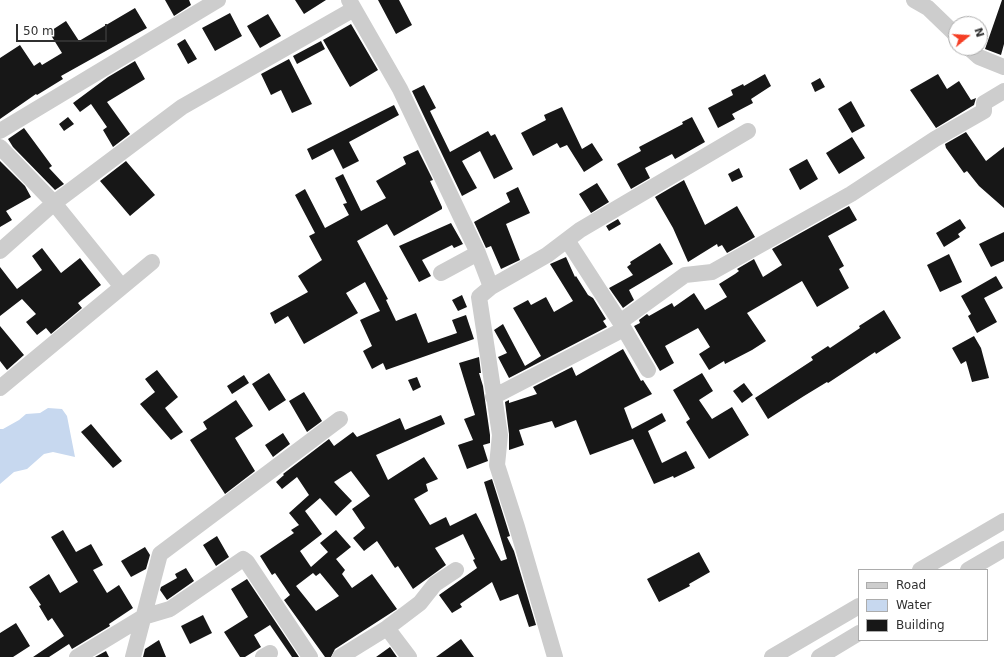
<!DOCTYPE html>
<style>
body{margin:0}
#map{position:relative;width:1004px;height:657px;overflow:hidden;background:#fff;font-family:"DejaVu Sans",sans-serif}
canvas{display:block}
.legend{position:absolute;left:858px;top:569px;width:130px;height:72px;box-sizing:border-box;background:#fff;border:1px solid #acacac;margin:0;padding:5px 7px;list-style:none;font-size:12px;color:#303030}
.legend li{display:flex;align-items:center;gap:8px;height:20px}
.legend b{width:20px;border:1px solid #acacac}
.north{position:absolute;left:948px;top:16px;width:40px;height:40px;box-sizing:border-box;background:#fff;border:1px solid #acacac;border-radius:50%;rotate:72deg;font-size:11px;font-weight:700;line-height:16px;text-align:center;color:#303030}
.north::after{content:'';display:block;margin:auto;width:14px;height:18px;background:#f53e24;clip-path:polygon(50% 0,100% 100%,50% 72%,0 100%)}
.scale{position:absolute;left:16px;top:24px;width:91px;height:18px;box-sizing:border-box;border:2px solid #303030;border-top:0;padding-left:5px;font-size:12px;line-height:14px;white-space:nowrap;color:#303030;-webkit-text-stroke:3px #fff;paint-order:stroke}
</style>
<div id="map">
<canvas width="1004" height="657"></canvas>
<ul class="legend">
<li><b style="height:5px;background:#cdcdcd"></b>Road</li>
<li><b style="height:11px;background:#c7d8ef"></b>Water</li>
<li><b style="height:11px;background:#171717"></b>Building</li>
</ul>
<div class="north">N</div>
<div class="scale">50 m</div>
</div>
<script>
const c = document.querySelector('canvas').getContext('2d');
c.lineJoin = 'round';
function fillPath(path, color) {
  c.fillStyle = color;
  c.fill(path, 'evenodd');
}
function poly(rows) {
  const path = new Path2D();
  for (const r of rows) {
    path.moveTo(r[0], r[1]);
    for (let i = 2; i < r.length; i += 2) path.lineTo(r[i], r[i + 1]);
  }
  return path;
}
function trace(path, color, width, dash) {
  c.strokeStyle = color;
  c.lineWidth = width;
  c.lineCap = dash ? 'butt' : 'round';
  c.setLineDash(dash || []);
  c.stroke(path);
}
fillPath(poly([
 [48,408,62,409,67,416,75,457,53,452,44,454,27,469,14,472,0,484,0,429,3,429,19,420,26,414,40,413]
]), '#c7d8ef');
fillPath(poly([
 [165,0,189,0,191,5,174,16],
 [295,0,326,0,304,14],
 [378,0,399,0,412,25,396,34],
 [1002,0,1004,0,1004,44,1001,55,985,49],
 [135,8,147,28,61,76,63,79,37,95,36,94,0,119,0,58,20,45,34,66,40,62,42,65,62,53,49,32,66,21,79,41],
 [230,13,242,36,215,51,202,28],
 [268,14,281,36,260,48,247,26],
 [351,24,378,70,350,87,323,40],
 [185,39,197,59,188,64,177,44],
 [321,41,325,49,297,64,293,56],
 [289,59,312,104,292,113,281,90,271,95,261,74],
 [135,61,145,79,107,102,130,134,113,147,103,130,107,127,91,104,80,112,73,103,108,77],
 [765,74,771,86,751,99,753,103,732,114,735,119,718,128,708,108,733,95,731,90,743,84,744,86],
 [938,74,947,89,959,81,971,100,976,98,974,105,936,128,910,90],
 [820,78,825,87,815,92,811,83],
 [424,85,436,108,430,111,450,152,488,131,491,136,495,134,513,169,494,179,480,151,462,161,477,188,462,196,412,91],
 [851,101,865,126,852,133,838,109],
 [394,105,399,115,349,142,359,161,343,169,333,149,312,160,307,149],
 [562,107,582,149,592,143,603,160,584,172,567,145,560,148,557,143,533,156,521,133,546,120,544,115],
 [68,117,74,124,64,131,59,124],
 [692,117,705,142,675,159,672,154,645,168,650,178,631,189,617,164,641,151,639,147,683,124,682,122],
 [24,128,52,166,49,168,64,184,55,190,13,147,8,139],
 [966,132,986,161,1004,147,1004,208,979,186,967,171,964,173,946,148,945,144],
 [852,137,865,158,839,174,826,153],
 [418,150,433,180,430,181,442,207,442,209,394,236,387,224,357,241,388,299,386,300,396,321,416,313,428,343,457,333,452,320,466,315,474,339,386,370,383,363,372,369,363,351,372,346,360,320,380,311,365,282,346,293,358,313,304,344,288,316,275,324,270,313,308,292,298,276,322,260,309,236,315,233,295,195,305,189,325,228,349,215,343,204,347,203,335,178,343,174,361,211,386,198,376,181,406,164,403,157],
 [807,159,818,179,800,190,789,169],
 [0,161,25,186,31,197,6,211,12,220,0,227],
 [126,161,155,195,130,216,100,181],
 [739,168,743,177,732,182,728,174],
 [684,180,705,225,737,206,755,237,727,253,722,245,718,247,717,244,688,262,673,228,655,197],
 [597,183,609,202,591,213,579,194],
 [518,187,530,213,506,224,520,260,501,269,491,246,486,248,474,222,510,202,506,193],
 [849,206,857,220,828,236,844,266,839,269,849,288,817,307,802,281,747,313,766,341,752,350,725,364,724,361,709,370,699,354,710,347,698,328,665,346,674,363,660,371,634,326,640,323,639,320,647,314,649,316,672,303,674,307,694,293,705,310,727,297,719,284,735,274,739,271,737,269,754,259,763,277,782,265,772,249],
 [618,219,621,224,609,231,606,226],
 [960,219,966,228,958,234,960,237,944,247,936,233],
 [451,223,463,244,454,248,452,245,422,260,431,276,419,282,399,246],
 [1004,232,1004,261,991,267,979,244],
 [660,243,673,264,629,290,634,300,623,308,609,288,633,275,627,267,631,264,630,262],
 [42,248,61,273,80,258,101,285,78,303,82,308,51,334,46,328,37,335,26,322,36,314,22,299,0,316,0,267,17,289,42,270,32,256],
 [949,254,962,282,940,292,927,265],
 [566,257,575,277,576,276,588,295,593,298,606,319,603,321,607,327,509,378,498,357,507,353,494,330,503,324,525,366,541,356,513,308,528,300,531,305,546,297,554,312,573,301,550,264],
 [996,276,1003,288,984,298,997,322,977,333,968,316,971,314,961,296],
 [462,295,467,307,458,311,452,300],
 [884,310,901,338,876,354,875,352,828,383,827,382,804,396,768,419,755,398,813,360,811,357,828,346,830,348,860,328,859,326],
 [0,326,24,355,7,370,0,361],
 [974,336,981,348,989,378,972,382,966,361,961,364,952,348],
 [623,349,641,381,643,380,652,394,624,408,632,429,662,413,666,421,648,431,662,463,686,451,695,468,674,478,673,476,654,484,633,439,590,455,576,420,555,428,552,421,519,430,524,445,509,450,509,434,505,402,509,400,509,403,537,394,533,387,572,367,576,376],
 [479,357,481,373,479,373,483,386,490,435,490,443,483,445,488,461,467,469,458,445,473,440,464,419,475,415,459,363],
 [157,370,178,397,165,408,183,432,171,440,140,404,155,392,145,379],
 [269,373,286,400,269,411,252,384],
 [702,373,713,391,699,400,712,419,732,407,749,435,709,459,686,422,690,419,673,390],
 [244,375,249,383,232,394,227,386],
 [417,377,421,387,413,391,408,380],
 [744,383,753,395,742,403,733,391],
 [304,392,322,421,307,432,289,401],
 [236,400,253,426,235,438,255,471,225,494,190,440,207,429,203,422],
 [441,415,445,424,376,455,388,480,424,457,438,479,426,484,428,491,414,499,430,525,446,517,450,526,476,513,501,561,507,559,484,482,492,479,510,536,507,537,514,551,536,625,529,627,518,594,500,601,492,582,460,604,462,607,452,613,439,595,477,568,473,560,475,559,463,534,435,548,446,565,413,589,398,566,395,568,377,541,364,551,353,538,365,528,352,509,370,496,351,471,334,482,352,501,336,516,320,498,305,511,322,534,300,551,311,567,328,552,320,543,336,530,351,547,336,559,345,570,342,574,352,588,372,574,397,609,335,649,331,657,325,657,284,600,290,595,275,573,272,575,260,556,294,533,291,530,299,525,289,513,309,495,297,477,282,489,276,482,284,475,283,474,329,439,334,446,353,432,357,437,400,418,405,430],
 [313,573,316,576,320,573,339,596,316,611,296,586],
 [91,424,122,461,113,468,81,432],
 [283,433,290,444,273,457,265,445],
 [63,530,76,552,91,544,103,565,93,570,107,593,119,585,133,608,109,624,110,626,72,649,69,644,49,657,33,657,64,636,52,618,48,621,39,606,41,605,29,587,49,574,60,593,78,582,51,537],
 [217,536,229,557,216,566,203,545],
 [145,547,150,555,146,569,131,577,121,561],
 [699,552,710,572,689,584,690,586,659,602,647,579],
 [186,568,194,581,167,600,160,590,161,587,177,578,175,574],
 [247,579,299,657,292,657,270,625,254,635,261,647,245,657,240,657,224,632,248,617,231,589],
 [203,615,212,633,190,644,181,626],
 [16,623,30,646,13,657,0,657,0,633],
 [461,639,474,657,436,657],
 [159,640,166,657,143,657,145,649],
 [390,647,397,657,376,657],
 [106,651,109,657,95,657]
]), '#171717');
trace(poly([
 [349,0,400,89,478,253,491,287,479,297,500,435,497,465,517,527,555,657],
 [914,0,928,8,956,35],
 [969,48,979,57,1004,67],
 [0,131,218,0],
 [0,147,54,203,122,287],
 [567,240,620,322,648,370],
 [0,251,54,203,182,107,354,9],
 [441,273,478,253],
 [491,287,547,255,580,230,748,131],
 [620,322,685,275,712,272,851,194,935,139,984,111,984,103,1004,91],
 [0,388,152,262],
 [493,397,624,329],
 [920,570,1004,521],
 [968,570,1004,549],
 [387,628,409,657],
 [77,657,143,617,170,609,243,559,247,562,310,657],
 [133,657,160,554,340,419],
 [263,657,270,653],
 [340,657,387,628,420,603,435,584,456,570],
 [772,657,859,606],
 [819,657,859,633]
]), '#cdcdcd', 16);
</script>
